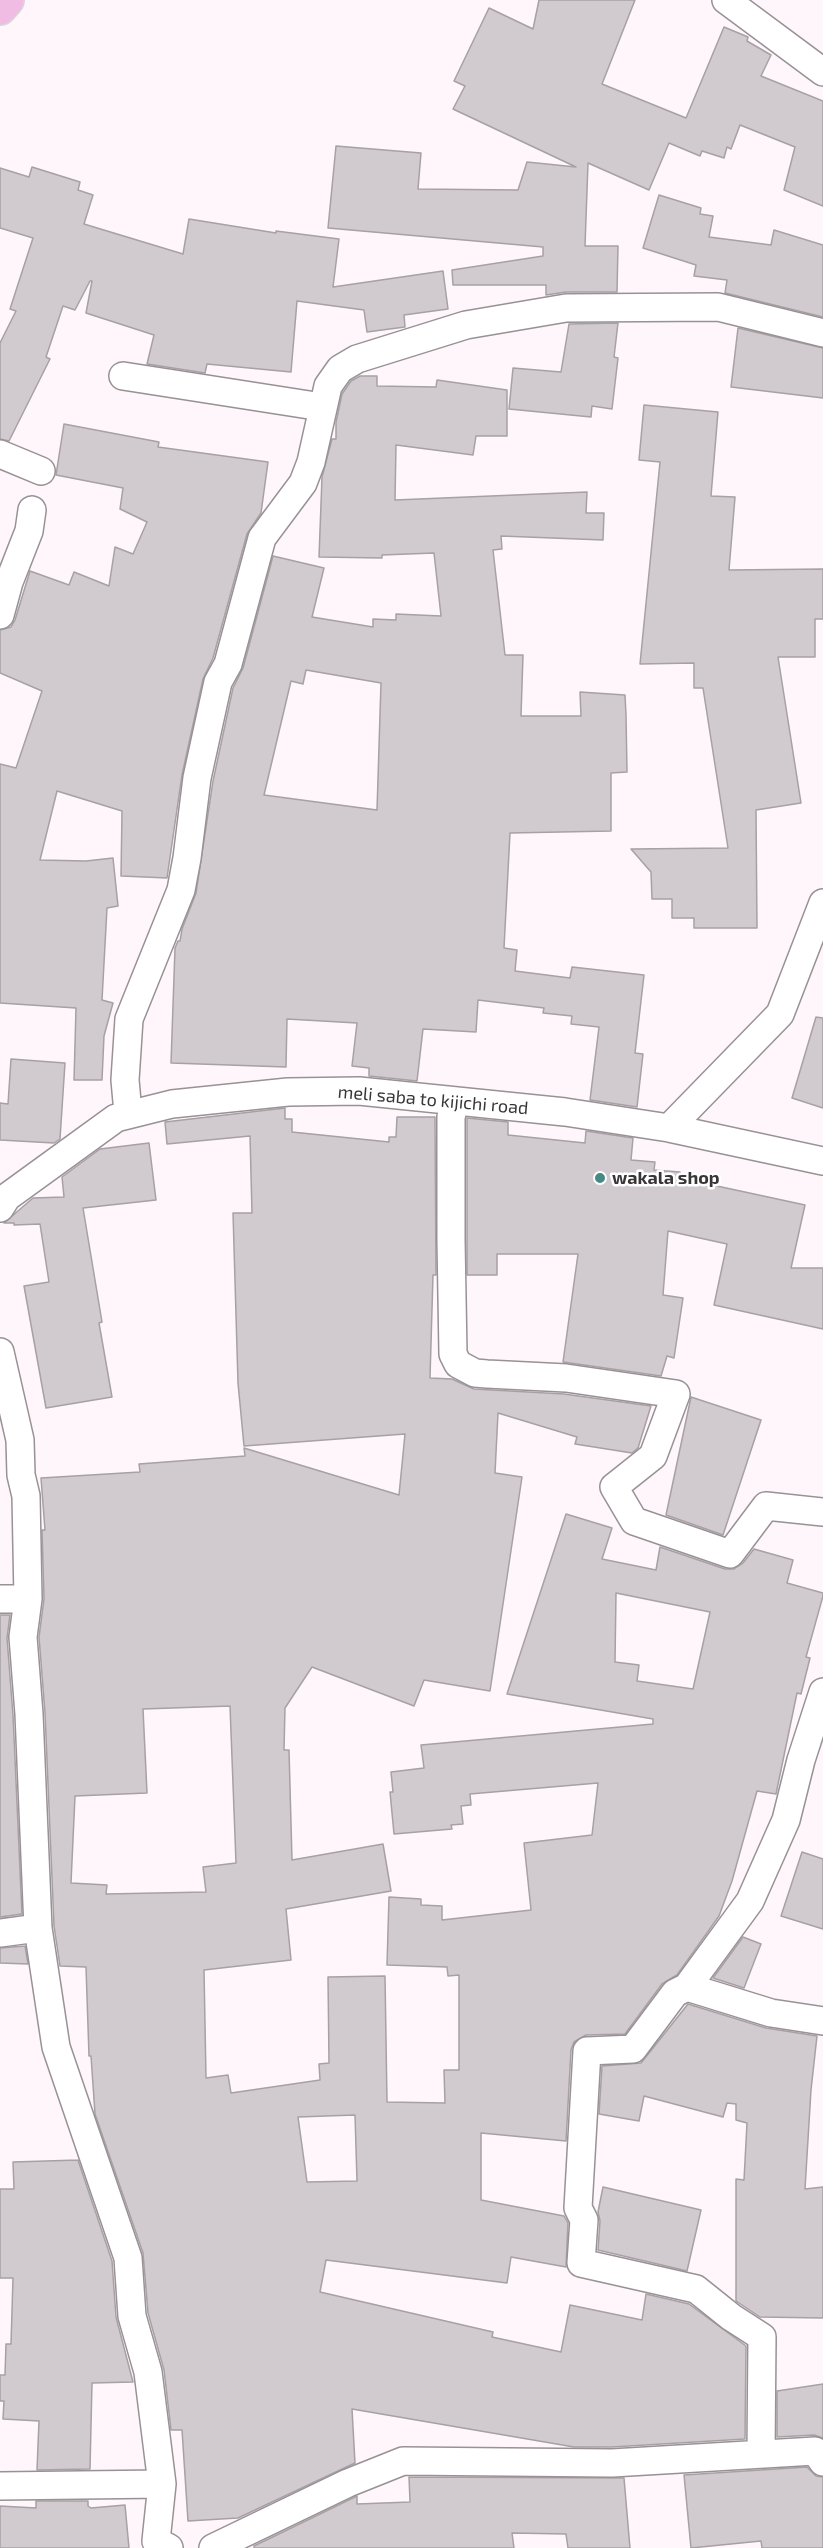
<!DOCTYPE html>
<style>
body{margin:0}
canvas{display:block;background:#fef6fb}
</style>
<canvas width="823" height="2548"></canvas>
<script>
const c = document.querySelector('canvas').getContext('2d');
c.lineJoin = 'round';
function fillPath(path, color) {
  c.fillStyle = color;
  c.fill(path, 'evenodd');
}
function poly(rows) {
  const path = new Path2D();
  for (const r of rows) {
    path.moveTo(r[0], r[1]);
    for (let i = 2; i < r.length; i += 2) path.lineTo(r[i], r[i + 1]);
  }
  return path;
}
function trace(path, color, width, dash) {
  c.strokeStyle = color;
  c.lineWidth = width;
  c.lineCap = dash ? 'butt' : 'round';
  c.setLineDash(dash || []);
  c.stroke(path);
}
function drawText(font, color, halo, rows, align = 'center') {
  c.font = font + ' "Exo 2",sans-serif';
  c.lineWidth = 5;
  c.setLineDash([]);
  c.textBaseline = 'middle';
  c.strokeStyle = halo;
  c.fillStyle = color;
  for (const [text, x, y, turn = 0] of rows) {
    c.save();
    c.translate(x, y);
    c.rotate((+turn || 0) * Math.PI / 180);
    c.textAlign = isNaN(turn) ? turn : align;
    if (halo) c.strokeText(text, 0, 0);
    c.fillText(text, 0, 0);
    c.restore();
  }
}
const building = poly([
 [539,0,635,0,602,84,686,118,724,27,748,37,747,41,771,55,761,76,823,101,823,206,784,190,795,147,740,125,731,149,727,147,724,158,702,151,700,156,669,143,649,190,588,163,585,246,618,246,617,292,566,292,546,295,546,285,453,285,452,270,543,256,543,247,328,228,336,146,421,153,418,189,518,190,527,162,576,167,453,109,465,86,454,81,489,8,533,29,539,0],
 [32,167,80,182,78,190,93,195,84,224,183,254,189,219,276,233,276,231,339,239,333,287,443,271,448,309,404,315,405,327,367,332,364,310,297,301,291,372,207,364,205,373,147,364,154,335,86,313,92,281,90,281,75,310,63,306,46,357,50,359,9,441,0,439,0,343,16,311,10,309,33,238,0,228,0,168,29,177,32,167],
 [659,195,701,208,700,214,713,216,709,237,771,245,774,230,823,245,823,317,725,293,727,280,694,276,696,265,643,248,659,195],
 [618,323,614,357,618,358,612,409,592,406,591,417,509,409,513,368,561,372,569,324,618,323],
 [738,328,823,348,823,398,731,387,738,328],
 [360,376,377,376,377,386,436,387,437,380,507,390,507,436,476,436,473,455,396,445,395,500,587,492,586,513,604,513,603,540,501,536,502,549,493,550,505,655,523,655,521,716,581,716,580,692,625,695,626,715,627,772,611,773,611,831,510,833,504,948,517,950,515,971,570,978,572,967,644,975,635,1053,643,1054,637,1107,590,1100,599,1027,571,1024,572,1016,543,1013,544,1008,478,1000,476,1032,423,1029,417,1081,369,1076,369,1068,352,1066,357,1023,287,1019,286,1067,171,1063,175,948,178,941,180,941,182,929,196,893,213,781,233,688,243,668,273,556,324,568,312,617,373,627,373,619,396,620,396,614,441,616,434,553,382,555,382,558,319,557,322,477,332,439,336,439,336,422,342,394,351,381,360,376],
 [306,670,381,683,377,810,264,795,291,681,303,684,306,670],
 [644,405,718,412,711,496,735,497,729,570,823,569,823,619,815,619,815,657,778,657,801,803,756,810,757,928,694,928,694,918,672,918,672,899,652,899,651,872,631,849,728,848,703,688,694,688,694,663,640,664,660,462,639,460,644,405],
 [64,424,159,442,158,447,268,462,261,513,247,534,213,658,203,679,182,775,167,878,121,876,122,811,57,791,40,860,86,861,113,858,118,906,107,908,102,1000,113,1003,104,1036,102,1080,74,1080,76,1008,0,1003,0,764,16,768,42,691,0,673,0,630,11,627,15,620,30,571,69,585,74,572,109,586,115,547,133,554,147,522,120,509,123,488,56,475,64,424],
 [816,1017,823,1018,823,1108,792,1098,816,1017],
 [11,1059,65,1063,60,1139,54,1143,0,1140,0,1103,8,1104,11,1059],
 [285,1108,285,1119,292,1119,292,1132,389,1142,389,1137,396,1137,397,1117,435,1117,436,1275,433,1275,430,1378,452,1379,474,1389,564,1394,651,1406,638,1448,632,1453,575,1444,577,1437,498,1413,495,1473,522,1477,490,1691,424,1680,414,1706,312,1667,285,1708,284,1750,289,1750,292,1860,383,1844,391,1891,286,1909,291,1960,204,1970,206,2078,228,2075,231,2093,320,2080,319,2064,329,2063,328,1977,385,1976,387,2102,445,2103,444,2070,459,2070,459,1975,448,1976,447,1967,387,1965,389,1897,421,1899,421,1905,442,1906,442,1920,531,1910,524,1843,592,1835,598,1783,470,1794,471,1805,461,1806,463,1824,451,1825,452,1829,394,1834,390,1792,393,1792,391,1772,424,1768,421,1745,653,1724,653,1719,507,1694,566,1514,612,1528,602,1559,656,1570,660,1547,725,1569,734,1569,743,1563,754,1549,793,1560,787,1583,823,1593,823,1596,806,1657,810,1658,801,1694,797,1693,776,1794,757,1791,732,1881,719,1916,677,1975,662,1984,625,2034,586,2035,574,2042,571,2050,566,2141,481,2133,481,2200,564,2216,568,2223,566,2267,511,2257,507,2283,326,2260,320,2292,493,2332,492,2337,561,2352,570,2305,642,2320,646,2294,689,2304,746,2346,745,2439,612,2447,574,2447,352,2409,355,2463,238,2518,188,2521,182,2430,171,2430,164,2370,148,2313,143,2253,95,2114,91,2056,89,2056,86,1967,60,1966,54,1926,45,1713,39,1637,44,1599,42,1530,45,1530,41,1478,140,1472,139,1464,245,1456,244,1448,399,1495,405,1434,244,1446,238,1383,233,1213,252,1213,250,1136,167,1144,165,1122,285,1108],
 [616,1593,710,1612,693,1689,637,1681,639,1665,615,1662,616,1593],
 [230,1706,236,1863,203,1867,206,1892,106,1894,107,1885,71,1883,75,1796,147,1793,143,1709,230,1706],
 [355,2115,357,2181,307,2182,298,2117,355,2115],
 [467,1118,508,1122,508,1135,585,1143,586,1131,633,1138,631,1160,655,1162,654,1170,680,1172,680,1178,805,1205,791,1268,823,1268,823,1329,714,1305,727,1244,668,1231,663,1295,683,1298,674,1358,667,1356,661,1376,563,1362,578,1254,497,1254,497,1275,467,1275,467,1118],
 [149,1143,156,1200,83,1208,102,1322,99,1323,112,1397,46,1408,24,1286,49,1282,40,1224,14,1225,14,1223,4,1223,33,1198,64,1197,62,1177,100,1149,149,1143],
 [691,1397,761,1420,723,1535,666,1515,691,1397],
 [0,1615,10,1615,7,1638,13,1715,22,1914,0,1917,0,1615],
 [802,1852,823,1859,823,1929,781,1916,802,1852],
 [743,1937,761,1944,744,1988,713,1978,743,1937],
 [25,1946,28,1964,0,1963,0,1948,25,1946],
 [688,2004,766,2028,817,2036,811,2090,805,2189,823,2187,823,2318,760,2317,736,2301,736,2179,744,2180,747,2123,736,2120,736,2104,727,2103,723,2117,644,2096,639,2121,599,2114,602,2066,641,2063,688,2004],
 [78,2160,112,2261,116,2317,133,2382,92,2383,90,2469,37,2470,39,2421,3,2419,4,2401,0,2401,0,2375,5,2375,6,2344,11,2344,13,2278,0,2278,0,2189,14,2189,13,2162,78,2160],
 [603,2187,701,2210,687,2271,598,2250,600,2221,598,2212,603,2187],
 [823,2384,823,2438,814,2435,777,2437,777,2391,823,2384],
 [807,2467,816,2476,823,2477,823,2548,762,2548,761,2541,691,2548,684,2475,807,2467],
 [409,2477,624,2478,630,2548,568,2548,566,2534,512,2533,514,2548,254,2548,254,2546,357,2496,357,2504,410,2502,409,2477],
 [36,2501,88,2501,88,2506,91,2508,125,2505,129,2548,0,2548,0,2506,36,2508,36,2501]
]);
fillPath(building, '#d1cacf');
trace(building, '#a7a0a5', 1.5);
const minor = poly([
 [726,0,823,72],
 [123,376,322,407],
 [0,454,41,471],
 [0,615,9,582,29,531,32,510],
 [455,1102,451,1117,451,1240,453,1354,458,1364,475,1373,487,1374,566,1378,676,1394,653,1456,614,1487,634,1521,730,1554,766,1506,823,1512],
 [128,1113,125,1080,129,1019,181,890,187,858,197,778,218,682,228,664,262,538,303,483,311,462,328,386,340,369,357,359,466,325,566,308,718,307,823,333],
 [669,1128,780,1014,823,903],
 [0,1208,7,1197,116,1118,172,1104,288,1092,359,1091,565,1112,669,1128,823,1161],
 [0,1352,20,1440,21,1475,26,1496,28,1599,23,1637,29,1714,38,1928,56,2047,128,2258,132,2316,148,2372,162,2484,156,2541,169,2548],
 [0,1599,28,1599],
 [0,1933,38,1928],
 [687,1987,771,2013,823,2021],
 [761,2454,762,2337,731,2317,696,2289,581,2263,584,2220,578,2208,587,2051,633,2049,675,1993,687,1987,750,1901,786,1820,801,1760,823,1692],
 [0,2486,162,2484],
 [213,2548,348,2483,403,2461,612,2463,815,2451,823,2462]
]);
const primary = poly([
 [0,8,7,0]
]);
trace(minor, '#989195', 30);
trace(primary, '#d7d7d7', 36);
trace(minor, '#fff', 27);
trace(primary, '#f1bce3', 33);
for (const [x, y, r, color] of [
 [600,1178,6,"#448b84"]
]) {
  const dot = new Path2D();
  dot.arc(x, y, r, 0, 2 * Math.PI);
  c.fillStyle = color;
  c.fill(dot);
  trace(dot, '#fff', 2);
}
drawText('18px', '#393638', '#fff', [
 ["meli saba to kijichi road",433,1100,5]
]);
drawText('bold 18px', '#393638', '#fff', [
 ["wakala shop",612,1178]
], 'left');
</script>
